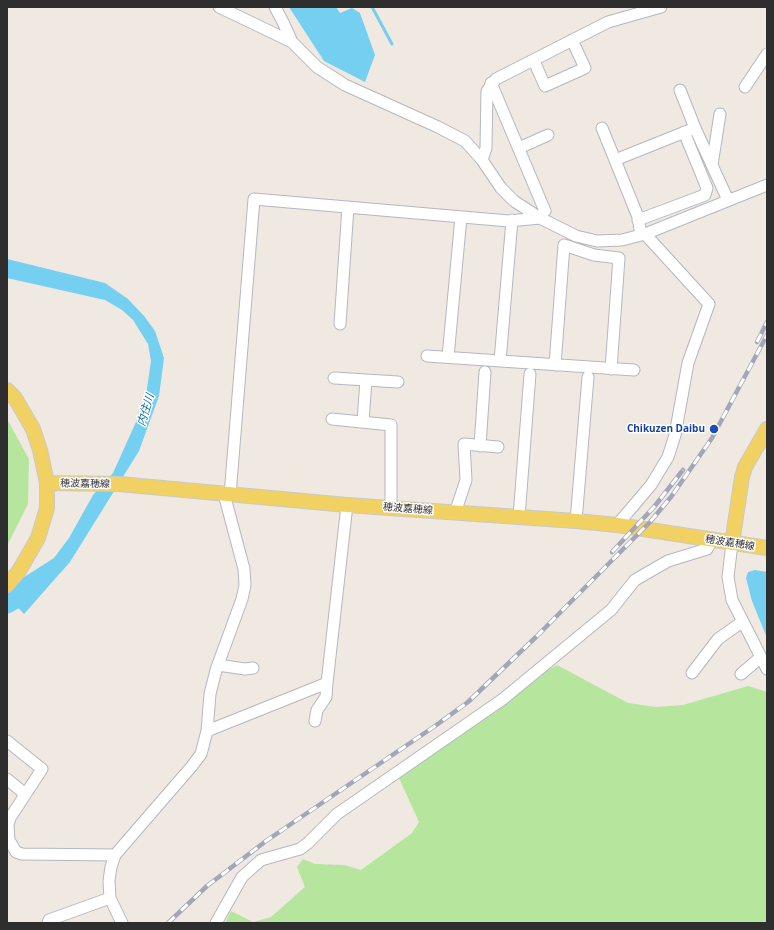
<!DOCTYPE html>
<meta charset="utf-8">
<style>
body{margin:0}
#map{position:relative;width:774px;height:930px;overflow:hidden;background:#efe9e1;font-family:"Open Sans",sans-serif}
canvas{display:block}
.frame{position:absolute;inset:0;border:8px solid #2e2e2e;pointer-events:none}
</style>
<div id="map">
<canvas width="774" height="930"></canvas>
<div class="frame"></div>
</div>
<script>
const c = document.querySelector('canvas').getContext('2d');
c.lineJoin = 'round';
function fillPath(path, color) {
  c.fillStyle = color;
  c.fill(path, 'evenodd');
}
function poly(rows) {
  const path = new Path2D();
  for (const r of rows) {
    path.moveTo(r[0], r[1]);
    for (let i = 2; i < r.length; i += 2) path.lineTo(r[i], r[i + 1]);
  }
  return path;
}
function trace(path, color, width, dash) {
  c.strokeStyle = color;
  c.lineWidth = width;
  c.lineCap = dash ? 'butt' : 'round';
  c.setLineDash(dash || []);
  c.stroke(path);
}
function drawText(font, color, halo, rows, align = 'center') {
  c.font = font + ' "Open Sans","Noto Sans JP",sans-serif';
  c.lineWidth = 3;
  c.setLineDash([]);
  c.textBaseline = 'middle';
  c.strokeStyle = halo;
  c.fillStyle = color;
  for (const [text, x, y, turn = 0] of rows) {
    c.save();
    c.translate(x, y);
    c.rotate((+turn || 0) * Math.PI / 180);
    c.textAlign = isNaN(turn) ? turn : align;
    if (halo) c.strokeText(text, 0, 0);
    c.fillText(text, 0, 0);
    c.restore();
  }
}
fillPath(poly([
 [7,419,29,459,28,504,7,546],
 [557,665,628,703,656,707,683,705,748,686,767,692,767,923,225,923,231,911,253,922,271,917,305,887,297,867,303,859,315,864,344,865,361,870,412,833,419,822,399,778,503,705,537,676]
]), '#b6e59e');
fillPath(poly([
 [289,7,336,7,340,13,352,8,360,13,375,55,365,82,324,61],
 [7,259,105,283,128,299,144,316,155,331,164,358,159,396,139,451,70,562,24,614,7,596,7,594,21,579,54,558,69,538,93,495,113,473,145,402,151,361,148,344,133,320,122,310,105,300,7,278],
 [755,570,767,572,767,638,752,601,746,578,748,572]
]), '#75cff0');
trace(poly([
 [372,7,392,44]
]), '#75cff0', 3);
trace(poly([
 [7,605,25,595,31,588]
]), '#75cff0', 17);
const minor = poly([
 [219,7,292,42,317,67,345,85,438,127,465,141,482,160,501,188,514,201,540,218,576,236,597,241,622,240,645,234,767,185],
 [275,7,283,22,292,42],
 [534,61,545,86,585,68,572,40],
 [491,83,545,211],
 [745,87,767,54],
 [680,90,695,128,728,200],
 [602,128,615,160],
 [519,148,548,135],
 [482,160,486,148,487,91,496,79,608,22,661,7],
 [712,165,720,114],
 [638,220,705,195,707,188,684,132],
 [641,235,638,217,615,160,695,128],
 [340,324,348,207],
 [427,356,634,370],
 [448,357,461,217],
 [500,361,512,220],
 [555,365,564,245,594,255,619,258,611,369],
 [334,378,398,382],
 [332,419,391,425,391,508],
 [363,422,366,380],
 [480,446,485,372],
 [230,495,254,199,509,221,540,218],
 [455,513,466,480,464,444,498,447],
 [519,517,530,374],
 [576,521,588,377],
 [617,525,651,485,668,457,675,435,688,363,709,304,645,234],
 [732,543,728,577,732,600,767,669],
 [218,665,245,669,253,668],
 [692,673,718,639,742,622],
 [741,674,761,657],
 [315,721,317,710,326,697,327,683],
 [207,731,327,683,347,505],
 [7,741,42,769,10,818,8,825,9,840,16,852,22,854,115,855],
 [7,779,25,794],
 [48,923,49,920,110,898],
 [122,923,110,898,109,881,111,867,115,855,192,766,201,754,207,731,210,694,216,670,242,599,245,585,244,569,224,494],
 [216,923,242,877,261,860,300,849,308,843,337,814,503,699,611,610,635,580,668,561,707,549,712,540]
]);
const major = poly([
 [7,390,15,398,33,429,40,450,47,483,47,508,38,538,19,571,7,585],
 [47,483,119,484,347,505,576,521,617,525,767,548],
 [732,543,742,477,745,467,767,429]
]);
trace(minor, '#b4b7c1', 13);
trace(major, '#c9c9c9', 16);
trace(minor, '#fff', 11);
trace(major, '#f2d163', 14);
const rail = poly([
 [757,342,767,322],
 [612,552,654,507,683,470],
 [168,923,207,886,266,841,435,726,468,702,536,637,650,522,671,497,712,438,767,335]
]);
trace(rail, '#a3a6b8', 4.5);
trace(rail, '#fff', 3, [9]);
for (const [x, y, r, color] of [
 [714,429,5,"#1a4fb4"]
]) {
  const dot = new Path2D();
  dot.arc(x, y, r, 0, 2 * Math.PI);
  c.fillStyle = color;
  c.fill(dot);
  trace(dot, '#fff', 1.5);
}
drawText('bold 10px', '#164399', '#fff', [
 ["Chikuzen Daibu",705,429]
], 'right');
drawText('10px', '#2e2e2e', '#fff', [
 ["穂波嘉穂線",85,484,1],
 ["穂波嘉穂線",408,509,4],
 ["穂波嘉穂線",730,543,9]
]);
drawText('italic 11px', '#0d6fa3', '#fff', [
 ["内住川",146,410,-73]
]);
</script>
